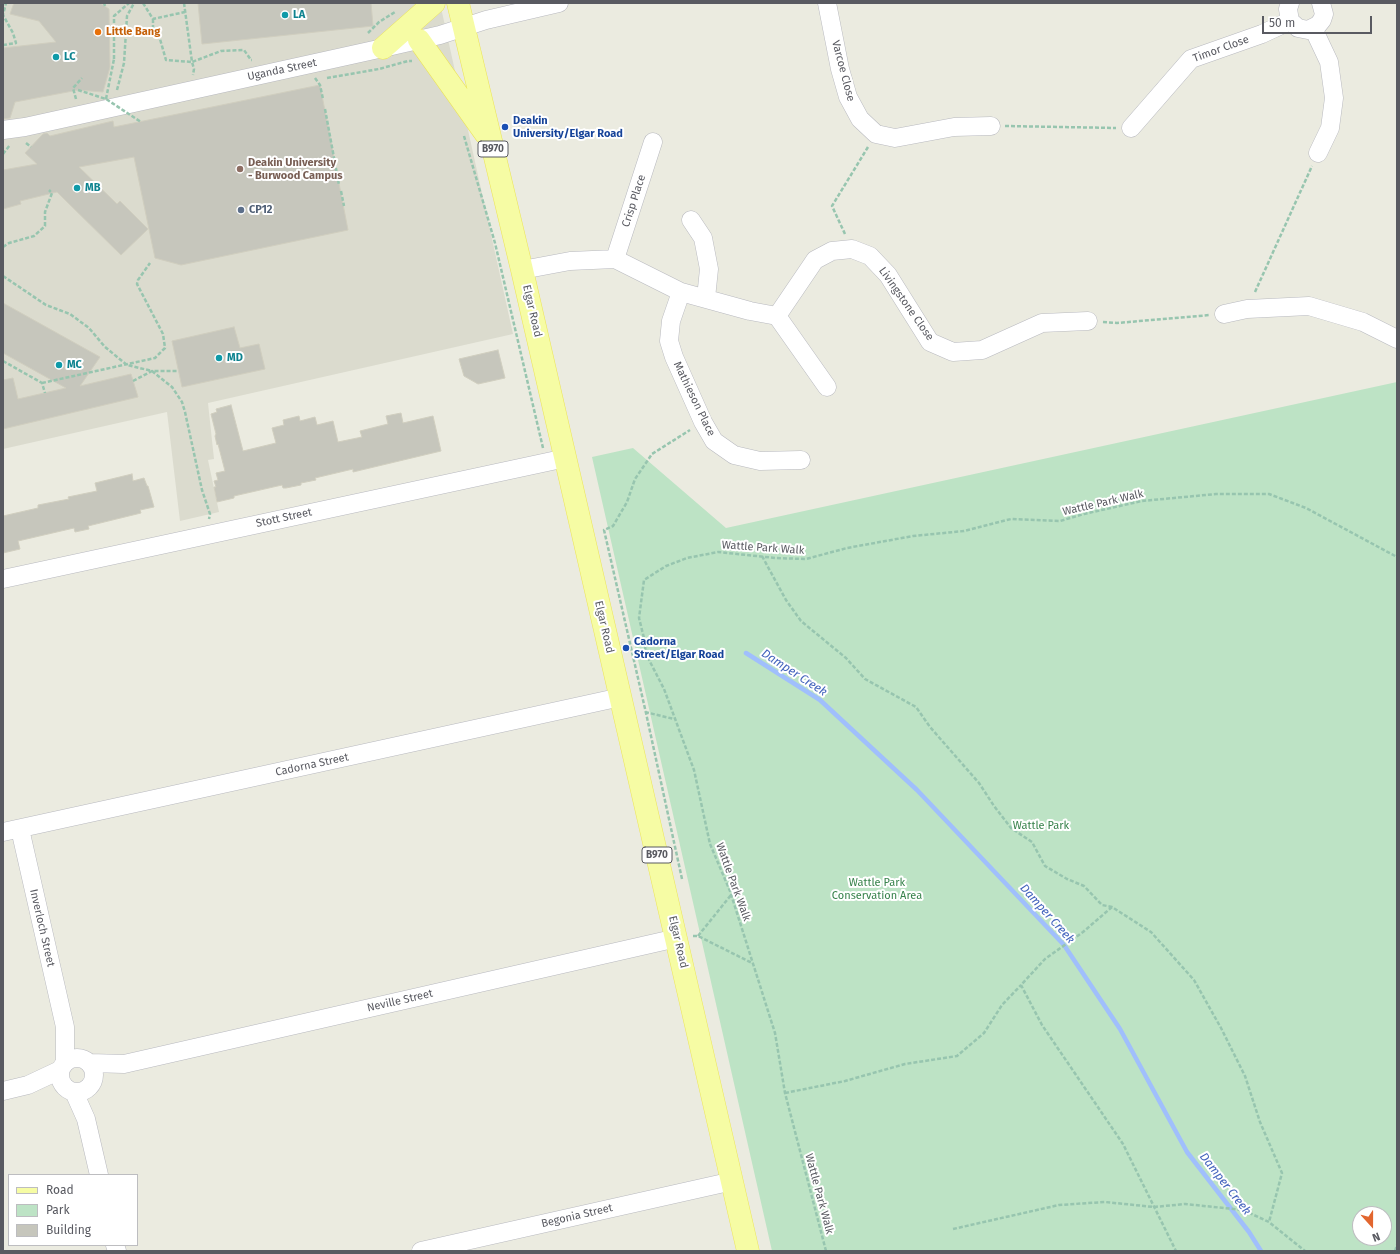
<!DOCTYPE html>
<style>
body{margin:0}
#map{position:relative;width:1400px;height:1254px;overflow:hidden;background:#ebebe0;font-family:"Fira Sans",sans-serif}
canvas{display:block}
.frame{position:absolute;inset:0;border:4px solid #595a61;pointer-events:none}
.legend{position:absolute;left:8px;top:1174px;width:130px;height:72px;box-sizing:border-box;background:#fff;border:1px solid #bdbdc0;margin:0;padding:5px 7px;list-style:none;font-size:12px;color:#595a61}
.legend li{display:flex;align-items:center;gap:8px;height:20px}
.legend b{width:20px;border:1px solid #bdbdc0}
.north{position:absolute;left:1352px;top:1206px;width:40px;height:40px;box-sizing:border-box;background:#fff;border:1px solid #bdbdc0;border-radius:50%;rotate:159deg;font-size:11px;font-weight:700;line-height:16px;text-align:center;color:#595a61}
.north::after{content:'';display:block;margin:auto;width:14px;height:18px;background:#e2662f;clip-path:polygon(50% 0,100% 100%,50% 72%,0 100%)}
.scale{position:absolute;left:1262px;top:16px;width:110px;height:18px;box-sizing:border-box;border:2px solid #595a61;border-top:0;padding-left:5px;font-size:12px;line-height:14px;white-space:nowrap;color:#595a61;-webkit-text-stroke:3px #fff;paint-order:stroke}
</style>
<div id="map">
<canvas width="1400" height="1254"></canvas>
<div class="frame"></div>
<ul class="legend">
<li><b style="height:5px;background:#f6fca4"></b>Road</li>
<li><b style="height:11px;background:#bde3c5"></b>Park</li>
<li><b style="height:11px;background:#c6c6bc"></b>Building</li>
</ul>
<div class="north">N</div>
<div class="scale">50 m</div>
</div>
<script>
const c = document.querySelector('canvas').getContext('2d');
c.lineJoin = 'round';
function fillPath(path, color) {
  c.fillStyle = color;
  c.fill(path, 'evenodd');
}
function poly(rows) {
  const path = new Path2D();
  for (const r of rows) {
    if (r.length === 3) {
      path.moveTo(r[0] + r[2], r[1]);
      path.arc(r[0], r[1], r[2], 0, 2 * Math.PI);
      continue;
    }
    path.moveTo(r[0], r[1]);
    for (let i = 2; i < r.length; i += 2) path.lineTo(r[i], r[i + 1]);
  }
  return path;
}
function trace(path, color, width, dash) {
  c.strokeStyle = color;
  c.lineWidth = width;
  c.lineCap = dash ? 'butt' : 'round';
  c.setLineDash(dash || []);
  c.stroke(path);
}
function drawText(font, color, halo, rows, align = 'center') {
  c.font = font + ' "Fira Sans",sans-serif';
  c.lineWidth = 4;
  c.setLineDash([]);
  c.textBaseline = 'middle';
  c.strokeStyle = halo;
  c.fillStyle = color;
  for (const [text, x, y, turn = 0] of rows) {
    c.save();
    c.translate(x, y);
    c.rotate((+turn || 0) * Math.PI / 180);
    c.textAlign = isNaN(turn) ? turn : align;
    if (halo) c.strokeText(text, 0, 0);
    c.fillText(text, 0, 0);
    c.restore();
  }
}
fillPath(poly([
 [3,3,440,3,513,334,208,403,214,459,208,460,219,512,180,521,167,412,3,449]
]), '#dbdbce');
fillPath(poly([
 [1397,382,1397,1251,772,1251,592,457,633,448,726,528],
 [1360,1214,1384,1214,1384,1238,1360,1238]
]), '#bde3c5');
trace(poly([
 [746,653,820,700,917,790,1064,945,1120,1029,1187,1152,1249,1232,1261,1251]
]), '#a0bffc', 4.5);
const building = poly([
 [14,3,100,3,109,9,110,67,103,92,78,90,15,102,10,118,3,119,3,48,56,42,39,21,10,14,14,3],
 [198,3,371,3,373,26,202,44,198,3],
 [320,85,348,230,181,265,155,258,134,157,79,167,117,204,120,201,148,229,121,255,57,192,20,201,21,204,3,209,3,170,37,164,25,153,43,134,47,133,50,136,113,121,114,127,320,85],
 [3,303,100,357,80,386,131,374,138,397,3,429,3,380,13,378,18,399,66,388,3,353,3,303],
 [234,327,240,348,259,344,265,369,182,387,172,341,234,327],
 [498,350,505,378,478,384,464,376,459,359,498,350],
 [231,405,243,451,276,443,272,428,284,425,283,420,299,416,300,421,315,417,317,425,333,421,338,442,362,437,360,431,388,424,386,416,401,413,403,423,433,416,441,451,353,472,353,469,315,478,316,480,301,483,301,485,286,488,283,488,282,485,234,496,234,498,217,502,214,487,216,487,214,481,218,480,216,473,225,471,218,444,217,445,215,436,216,434,211,414,217,412,216,409,231,405],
 [132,474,133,481,144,478,147,486,148,486,154,507,140,510,141,513,88,526,89,529,75,532,74,528,18,541,20,549,3,553,3,516,38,508,38,505,69,499,68,497,97,491,95,483,132,474]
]);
fillPath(building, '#c6c6bc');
trace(building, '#d0cebf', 1);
const minor = poly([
 [827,3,840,69,848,97,860,119,876,134,895,138,954,127,991,126],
 [1290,3,1288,9,1290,21,1298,28,1308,30,1318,25,1322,20,1324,14,1321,3],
 [1313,28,1329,62,1334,98,1330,128,1318,153],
 [1131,128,1191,59,1262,34,1290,21],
 [3,130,25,127,383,48,440,35,486,20,559,3],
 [691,220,703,238,709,269,706,298],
 [615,259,653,142],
 [522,270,570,261,615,259,681,292,750,311,777,316,815,260,832,251,852,249,870,256,888,275,930,342,953,352,982,350,1042,323,1088,321],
 [681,292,671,321,669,341,674,357,703,422,714,441,734,455,760,461,801,460],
 [1224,314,1247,309,1309,306,1363,322,1397,339],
 [777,316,827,387],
 [3,579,566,458],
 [20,829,65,1027,65,1061],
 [3,832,621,697],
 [77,1075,17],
 [90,1063,124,1064,677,938],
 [3,1091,28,1085,60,1070],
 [74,1092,86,1119,99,1175],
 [115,1245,117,1251],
 [421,1251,733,1181]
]);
const major = poly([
 [458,3,522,270,748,1251],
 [419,40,485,133],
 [383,48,434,3]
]);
trace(minor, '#b8b9bf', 19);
trace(major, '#ece459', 23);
trace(poly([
 [104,3,105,6],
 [143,3,153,19,185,12],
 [184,3,192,62,221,51,244,50,251,60,252,60],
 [153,19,153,33,160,39,166,60,192,62,194,69,193,75],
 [368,33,379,22,395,12],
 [3,45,16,43,13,33,3,15,6,3],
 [114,59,114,16,129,3],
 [315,78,320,85,323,99],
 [327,78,379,69,408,61,412,61],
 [117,90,124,63,127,16,134,3],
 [76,99,73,88,82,78],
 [325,109,339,185],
 [1005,126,1116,128],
 [464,136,495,243,543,448],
 [26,143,31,147],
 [3,154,10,145],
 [341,191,344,206],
 [845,234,832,206,868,147],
 [3,247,9,243,34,236,45,226,45,212,52,193,49,190],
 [3,276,46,305,70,314,89,328,105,347,127,365,152,371,172,387,182,402,185,412,202,490,210,514,209,519],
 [1255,292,1312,166],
 [1103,322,1117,323,1210,315],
 [3,361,42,383,45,393],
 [133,381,152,371,178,371],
 [42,383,155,358,165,348,163,334,137,284,138,280,150,263],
 [762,556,786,600,801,621,846,658,865,679,916,707,930,727,979,783,994,806,1011,828,1032,842,1045,866,1067,879,1084,886,1102,905,1112,907,1151,932,1194,980,1221,1028,1245,1076,1260,1122,1282,1173,1269,1222],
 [645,712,674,719],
 [682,879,646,713,604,530,613,526,627,502,635,479,652,454,690,430],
 [1112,907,1083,932,1045,959,1021,985,1042,1025,1123,1144,1176,1251],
 [693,936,698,936,752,963],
 [698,936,731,895],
 [785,1093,845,1081,905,1064,957,1056,984,1033,1002,1005,1021,985],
 [953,1229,1059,1205,1105,1202,1154,1207,1185,1204,1243,1210,1269,1222,1305,1251],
 [826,1251,785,1093,775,1033,730,891,710,844,694,770,664,689,646,654,644,638,639,618,644,580,666,566,687,558,718,552,775,558,806,559,847,548,913,536,964,531,1011,519,1060,521,1084,514,1142,501,1216,494,1269,494,1306,508,1397,557],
 [1395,1251,1397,1245]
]), '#97c5af', 2.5, [4, 2]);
trace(minor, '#fff', 18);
trace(major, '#f6fca4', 22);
trace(poly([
 [78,90,106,99,141,122],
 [106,99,114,59]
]), '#97c5af', 2.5, [4, 2]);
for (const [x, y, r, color] of [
 [285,15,4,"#0f9aa8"],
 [98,32,4,"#e8710a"],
 [56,57,4,"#0f9aa8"],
 [505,127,4,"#1a4fb4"],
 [240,169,4,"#8d6e63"],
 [77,188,4,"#0f9aa8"],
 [241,210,4,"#5c6f8a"],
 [219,358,4,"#0f9aa8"],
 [59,365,4,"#0f9aa8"],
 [626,648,4,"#1a4fb4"]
]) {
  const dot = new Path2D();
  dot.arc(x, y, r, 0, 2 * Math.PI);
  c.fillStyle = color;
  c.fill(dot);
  trace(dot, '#fff', 1.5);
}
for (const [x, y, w] of [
 [493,149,30],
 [657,855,30]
]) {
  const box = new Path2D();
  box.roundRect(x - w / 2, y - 8, w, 16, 3);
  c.fillStyle = '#fff';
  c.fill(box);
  trace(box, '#595a61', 1);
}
drawText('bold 10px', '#595a61', null, [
 ["B970",493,149],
 ["B970",657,855]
]);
drawText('bold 11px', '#0d838f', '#fff', [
 ["LA",293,15],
 ["LC",64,57],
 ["MB",85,188],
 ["MD",227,358],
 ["MC",67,365]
], 'left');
drawText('bold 11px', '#c56008', '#fff', [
 ["Little Bang",106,32]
], 'left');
drawText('11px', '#595a61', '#fff', [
 ["Timor Close",1221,49,-20],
 ["Uganda Street",282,70,-12],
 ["Varcoe Close",843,71,75],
 ["Crisp Place",634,201,-72],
 ["Livingstone Close",906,304,55],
 ["Elgar Road",532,311,77],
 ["Mathieson Place",694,399,64],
 ["Wattle Park Walk",1103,503,-13],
 ["Stott Street",284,518,-12],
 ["Wattle Park Walk",763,548,4],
 ["Elgar Road",604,627,77],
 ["Cadorna Street",312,765,-12],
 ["Wattle Park Walk",733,882,70],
 ["Inverloch Street",42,928,77],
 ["Elgar Road",678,942,77],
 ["Neville Street",400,1001,-13],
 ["Wattle Park Walk",819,1194,75],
 ["Begonia Street",577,1216,-13]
]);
drawText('bold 11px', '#164399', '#fff', [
 ["Deakin",513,121],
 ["University/Elgar Road",513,134],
 ["Cadorna",634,642],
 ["Street/Elgar Road",634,655]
], 'left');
drawText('bold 11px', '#785e54', '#fff', [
 ["Deakin University",248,163],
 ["- Burwood Campus",248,176]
], 'left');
drawText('bold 11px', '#4e5e75', '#fff', [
 ["CP12",249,210]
], 'left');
drawText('11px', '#37824b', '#fff', [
 ["Wattle Park",1041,826],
 ["Wattle Park",877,883],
 ["Conservation Area",877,896]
]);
drawText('italic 12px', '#4464bd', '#fff', [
 ["Damper Creek",794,673,33],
 ["Damper Creek",1047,914,48],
 ["Damper Creek",1225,1184,52]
]);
</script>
